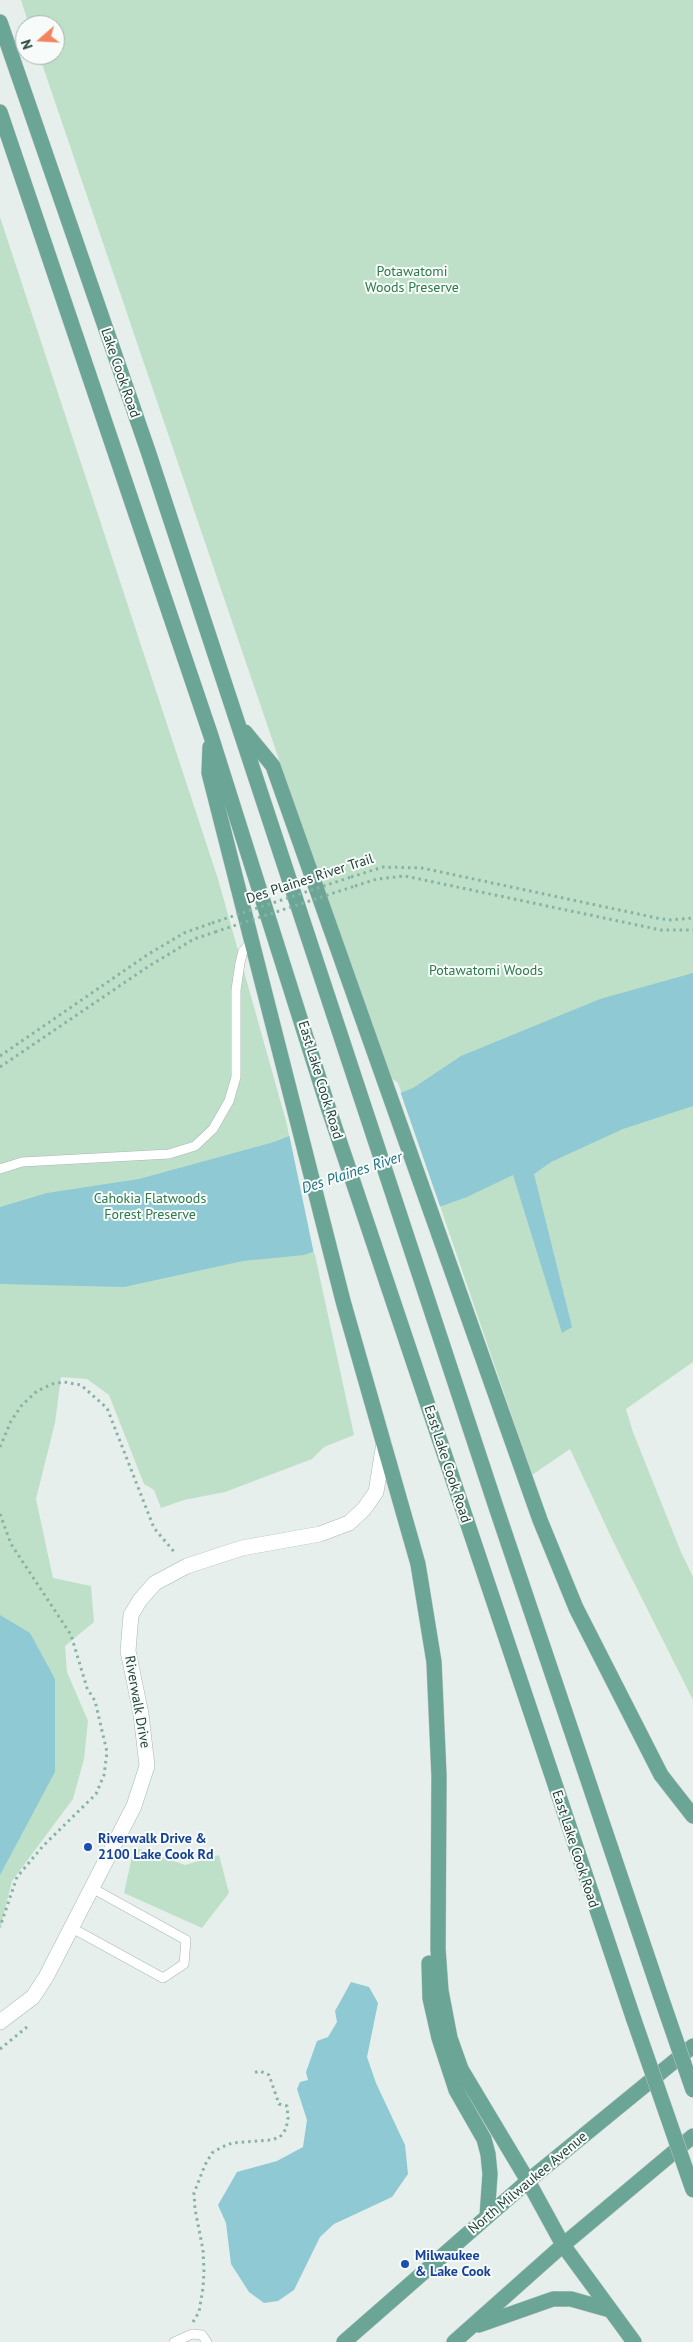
<!DOCTYPE html>
<style>
body{margin:0}
#map{position:relative;width:693px;height:2342px;overflow:hidden;background:#e6efeb;font-family:"PT Sans",sans-serif}
canvas{display:block}
.north{position:absolute;left:15px;top:15px;width:50px;height:50px;box-sizing:border-box;background:#f7fbf9;border:1px solid #a3b1ad;border-radius:50%;rotate:251deg;font-size:14px;font-weight:700;line-height:20px;text-align:center;color:#24423a}
.north::after{content:'';display:block;margin:auto;width:18px;height:22px;background:#f4845f;clip-path:polygon(50% 0,100% 100%,50% 72%,0 100%)}
</style>
<div id="map">
<canvas width="693" height="2342"></canvas>
<div class="north">N</div>
</div>
<script>
const c = document.querySelector('canvas').getContext('2d');
c.lineJoin = 'round';
function fillPath(path, color) {
  c.fillStyle = color;
  c.fill(path, 'evenodd');
}
function poly(rows) {
  const path = new Path2D();
  for (const r of rows) {
    path.moveTo(r[0], r[1]);
    for (let i = 2; i < r.length; i += 2) path.lineTo(r[i], r[i + 1]);
  }
  return path;
}
function trace(path, color, width, dash) {
  c.strokeStyle = color;
  c.lineWidth = width;
  c.lineCap = dash ? 'butt' : 'round';
  c.setLineDash(dash || []);
  c.stroke(path);
}
function drawText(font, color, halo, rows, align = 'center') {
  c.font = font + ' "PT Sans",sans-serif';
  c.lineWidth = 4;
  c.setLineDash([]);
  c.textBaseline = 'middle';
  c.strokeStyle = halo;
  c.fillStyle = color;
  for (const [text, x, y, turn = 0] of rows) {
    c.save();
    c.translate(x, y);
    c.rotate((+turn || 0) * Math.PI / 180);
    c.textAlign = isNaN(turn) ? turn : align;
    if (halo) c.strokeText(text, 0, 0);
    c.fillText(text, 0, 0);
    c.restore();
  }
}
fillPath(poly([
 [21,0,693,0,693,1362,626,1409,633,1432,681,1552,693,1577,693,1700,613,1541,570,1449,532,1475,398,1083,390,1077,318,874,39,55,55,55,55,25,29,25],
 [0,217,218,879,286,1121,354,1435,324,1447,312,1459,225,1492,184,1500,161,1508,154,1490,144,1484,109,1395,87,1379,61,1377,55,1423,36,1499,53,1578,91,1586,94,1622,65,1646,67,1672,88,1721,84,1759,73,1799,12,1881,0,1929],
 [134,1847,185,1865,219,1855,229,1893,202,1928,124,1893]
]), '#bfe0c8');
fillPath(poly([
 [693,973,693,1106,623,1129,551,1162,534,1174,572,1327,562,1333,513,1175,467,1197,304,1255,243,1261,124,1287,0,1284,0,1207,47,1193,139,1179,274,1142,413,1088,461,1056,600,999],
 [0,1615,30,1633,55,1679,55,1772,0,1875],
 [351,1982,369,1987,378,2003,367,2057,376,2083,405,2145,408,2174,392,2197,334,2224,320,2237,294,2290,278,2301,264,2303,249,2292,231,2264,226,2223,218,2205,237,2172,277,2161,303,2147,307,2120,297,2089,300,2082,308,2080,306,2072,317,2041,328,2037,337,2022,335,2011]
]), '#8ec9d4');
fillPath(poly([
 [400,1091,441,1209,314,1254,289,1134]
]), '#e6efeb');
const lane = poly([
 [0,1169,22,1162,169,1154,195,1146,213,1129,229,1101,236,1077,236,990,240,963,243,951,253,941],
 [72,1928,163,1978,184,1964,186,1940,92,1888],
 [174,2342,192,2334,202,2335,207,2342]
]);
const street = poly([
 [0,2022,33,1997,46,1977,134,1806,147,1766,141,1714,128,1651,131,1615,140,1600,155,1583,187,1566,242,1548,320,1534,349,1523,364,1509,376,1492,384,1443]
]);
const primary = poly([
 [0,22,148,451,497,1510,661,1997],
 [0,112,211,736,328,1107,634,2020],
 [245,732,273,766,540,1520,576,1608,661,1775,693,1816],
 [210,747,209,773,343,1301,418,1564,434,1662,439,1776,438,1949,441,1991,450,2038,461,2069,528,2181,563,2245,634,2342],
 [429,1963,430,1998,439,2038,456,2090,484,2139,488,2154,490,2174,487,2217],
 [479,2325,553,2299,571,2299,610,2310],
 [344,2342,528,2181,693,2046],
 [454,2342,563,2245,693,2136]
]);
trace(lane, '#a8b8b2', 10);
trace(street, '#a8b8b2', 16);
trace(primary, '#c2cac8', 16);
trace(poly([
 [351,877,383,867,422,868,657,918,669,920,693,918],
 [355,886,377,879,405,876,661,930,693,930],
 [0,1056,147,955,184,933,212,923],
 [0,1067,149,966,194,939,215,932],
 [0,1447,11,1421,22,1405,37,1391,52,1384,64,1382,81,1385,107,1408,154,1528,176,1554],
 [0,1514,11,1544,71,1635,87,1688,95,1701,107,1752,104,1775,96,1794,43,1846,17,1877,0,1927],
 [0,2049,27,2027],
 [193,2322,199,2312,203,2288,204,2272,203,2250,195,2209,194,2193,205,2165,212,2153,222,2147,232,2143,271,2140,280,2137,286,2129,288,2118,287,2106,279,2104,269,2075,260,2071,253,2073]
]), '#86b3a5', 3, [2.5, 4]);
trace(lane, '#fff', 9);
trace(street, '#fff', 15);
trace(primary, '#6aa596', 15);
const primaryBridge = poly([
 [661,1997,693,2090],
 [634,2020,693,2190]
]);
trace(primaryBridge, '#c2cac8', 16, []);
trace(poly([
 [212,923,351,877],
 [215,932,355,886]
]), '#86b3a5', 3, [2.5, 4]);
trace(primaryBridge, '#6aa596', 15);
for (const [x, y, r, color] of [
 [88,1847,5,"#1a4fb4"],
 [405,2264,5,"#1a4fb4"]
]) {
  const dot = new Path2D();
  dot.arc(x, y, r, 0, 2 * Math.PI);
  c.fillStyle = color;
  c.fill(dot);
  trace(dot, '#f7fbf9', 2);
}
drawText('14px', '#2d7a4b', '#f7fbf9', [
 ["Potawatomi",412,272],
 ["Woods Preserve",412,288],
 ["Potawatomi Woods",486,971],
 ["Cahokia Flatwoods",150,1199],
 ["Forest Preserve",150,1215]
]);
drawText('14px', '#24423a', '#f7fbf9', [
 ["Lake Cook Road",120,373,71],
 ["Des Plaines River Trail",310,879,-18],
 ["East Lake Cook Road",320,1080,73],
 ["East Lake Cook Road",447,1464,72],
 ["Riverwalk Drive",137,1702,80],
 ["East Lake Cook Road",575,1849,72],
 ["North Milwaukee Avenue",528,2183,-40]
]);
drawText('bold 14px', '#164399', '#f7fbf9', [
 ["Riverwalk Drive &",98,1839],
 ["2100 Lake Cook Rd",98,1855],
 ["Milwaukee",415,2256],
 ["& Lake Cook",415,2272]
], 'left');
drawText('italic 15px', '#1c6f80', '#f7fbf9', [
 ["Des Plaines River",352,1173,-18]
]);
</script>
